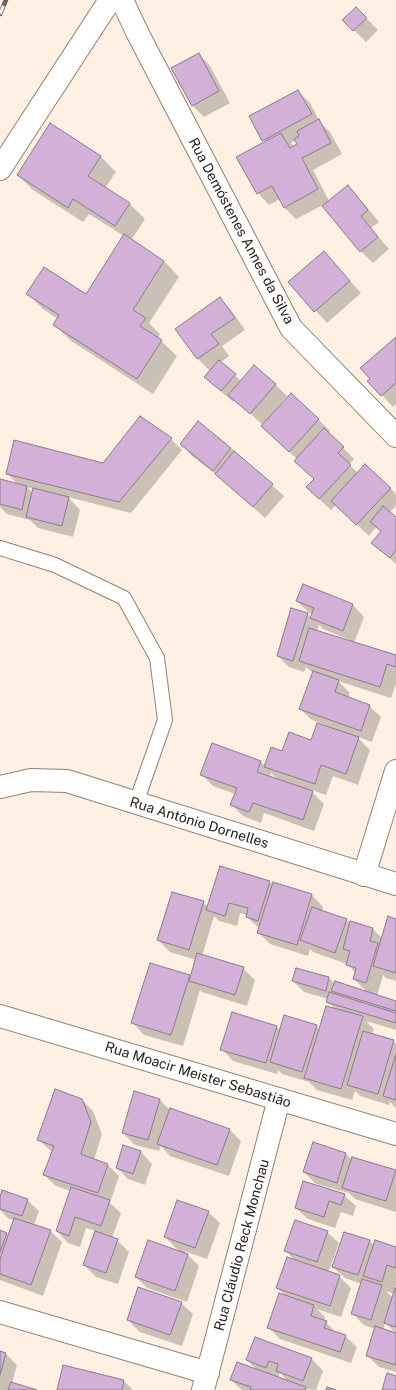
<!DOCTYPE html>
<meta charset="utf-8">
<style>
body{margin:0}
canvas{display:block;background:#fef0e2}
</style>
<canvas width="396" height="1390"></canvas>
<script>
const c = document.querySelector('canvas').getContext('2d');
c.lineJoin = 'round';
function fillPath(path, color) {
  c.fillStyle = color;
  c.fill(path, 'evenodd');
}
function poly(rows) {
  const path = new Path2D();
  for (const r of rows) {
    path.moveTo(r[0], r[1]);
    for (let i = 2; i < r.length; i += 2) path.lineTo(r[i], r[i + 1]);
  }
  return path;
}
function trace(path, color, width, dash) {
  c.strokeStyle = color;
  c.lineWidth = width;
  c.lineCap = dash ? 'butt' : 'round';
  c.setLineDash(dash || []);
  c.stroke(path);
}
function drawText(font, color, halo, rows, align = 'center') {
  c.font = font + ' "Public Sans",sans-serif';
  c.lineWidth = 4;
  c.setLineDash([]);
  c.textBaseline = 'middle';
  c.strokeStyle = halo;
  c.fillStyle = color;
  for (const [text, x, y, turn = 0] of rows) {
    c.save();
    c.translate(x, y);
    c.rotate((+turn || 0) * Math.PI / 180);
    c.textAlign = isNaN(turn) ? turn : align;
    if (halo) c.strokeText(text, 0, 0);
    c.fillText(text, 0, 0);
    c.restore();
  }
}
fillPath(poly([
 [356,8,378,30,366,42,344,20],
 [199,54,210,66,230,103,204,117,192,105],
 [298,91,310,103,320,122,330,132,342,154,313,170,329,201,348,186,359,198,379,222,371,228,389,249,373,263,361,251,323,205,296,219,284,207,280,199,269,205,258,193,265,142,250,117],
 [296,140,299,144,294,147,291,143],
 [50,124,101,157,116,172,105,188,130,204,145,219,131,240,164,261,179,277,149,323,160,334,158,338,177,356,153,394,70,340,55,325,58,319,43,309,28,294,86,295,124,236,89,214,83,222,33,190,18,175],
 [324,252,361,293,327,323,290,283],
 [220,298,231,310,245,330,222,346,229,356,221,362,241,381,275,384,287,396,273,412,318,419,330,431,328,433,354,459,349,465,358,473,390,488,396,494,396,506,389,513,396,519,396,564,373,543,382,532,376,527,369,536,336,505,331,510,319,499,315,480,295,461,297,459,274,438,263,425,235,400,233,402,217,388,206,377,210,371,198,359,176,329],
 [396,338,396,404,393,407,369,381],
 [171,439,182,450,131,513,68,497,80,510,73,537,38,528,30,520,7,514,0,507,0,484,18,485,7,473,103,464],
 [27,487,34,489,33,493],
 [181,444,231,448,284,496,265,518,218,476,192,456],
 [303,585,353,605,364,617,354,643,396,656,396,684,391,698,338,681,350,693,348,698,369,706,381,717,372,742,356,736,370,750,358,785,333,776,326,795,309,789,324,804,314,831,264,813,261,823,243,816,232,805,235,794,213,786,202,775,260,761,265,766,283,752,312,741,335,730,335,729,312,720,300,709,313,673,306,667,304,672,289,667,278,656,307,614,311,618,312,614,309,613,297,601],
 [319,625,323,629,350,640,349,642,317,631],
 [271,773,278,780,270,777],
 [270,882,273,885,312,895,323,907,322,911,346,920,351,924,373,929,383,939,396,920,396,981,386,978,383,975,377,996,396,1002,396,1030,366,1021,374,1029,372,1035,393,1041,396,1044,396,1108,390,1102,389,1105,360,1096,355,1091,352,1100,317,1090,309,1082,282,1074,278,1070,277,1074,233,1061,222,1049,277,1027,280,1030,316,1026,320,1030,335,1009,327,1001,328,999,304,992,293,981,329,978,335,984,368,993,354,979,356,973,347,964,313,952,310,949,308,956,270,944,259,933,260,929,247,917,247,915,240,913,237,926,219,921,214,916,202,956,243,968,255,980,247,1006,202,992,200,990,183,1046,144,1035,133,1023,189,976,191,978,196,960,170,952,158,940,203,902,208,907],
 [81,1099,93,1111,102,1134,94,1160,107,1164,119,1176,110,1203,121,1213,112,1238,117,1240,129,1252,118,1284,96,1277,84,1265,96,1231,86,1228,80,1247,68,1243,57,1231,71,1191,56,1186,44,1175,52,1152,39,1140],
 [159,1099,170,1110,171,1109,230,1130,241,1141,229,1176,170,1156,161,1146,159,1151,135,1145,123,1133],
 [314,1143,346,1154,352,1160,396,1171,396,1212,355,1199,349,1193,316,1184,304,1172],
 [124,1147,141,1152,152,1164,145,1185,128,1179,117,1168],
 [344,1195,356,1206,353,1216,341,1212,335,1228,308,1219,296,1208],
 [0,1200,27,1200,39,1211,34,1225,50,1231,62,1242,43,1296,0,1280,0,1231,6,1233,9,1236,15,1220,9,1219,0,1210],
 [208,1212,220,1223,207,1259,184,1251,199,1266,187,1302,147,1288,136,1277,180,1252,165,1237],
 [327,1232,339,1243,328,1273,339,1276,351,1288,341,1317,317,1309,325,1317,324,1321,337,1333,345,1336,357,1347,351,1363,280,1339,269,1328,286,1296,277,1288,296,1262,286,1251],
 [369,1240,374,1245,396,1248,396,1285,395,1289,396,1290,396,1372,379,1367,367,1355,375,1329,364,1325,353,1314,362,1284,345,1278,333,1267],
 [386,1291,394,1294,393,1298],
 [385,1323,396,1333,383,1330],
 [181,1303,193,1314,182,1346,140,1332,128,1320],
 [256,1338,312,1359,323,1371,316,1390,307,1389,308,1390,242,1390,231,1380,258,1371,247,1360],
 [280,1373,288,1381,278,1378],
 [0,1352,6,1354,17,1365,12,1383,34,1390,0,1390],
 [124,1381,133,1390,58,1390]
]), '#0003');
const building = poly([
 [356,7,367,18,353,31,342,20,356,7],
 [199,53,219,91,192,106,171,68,199,53],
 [298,90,312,114,262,141,249,116,298,90],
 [319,119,331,143,302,158,318,189,284,208,272,186,257,194,236,157,281,133,290,148,297,144,294,139,299,136,297,131,319,119],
 [50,123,101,156,88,176,130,203,115,226,73,199,68,208,17,175,50,123],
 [348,185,368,210,361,216,378,237,360,252,322,206,348,185],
 [124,234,164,261,133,310,146,318,140,326,162,340,137,379,53,325,59,315,26,294,44,267,86,294,124,234],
 [324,251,350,281,314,312,288,282,324,251],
 [220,297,235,318,211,334,219,344,197,359,175,329,220,297],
 [396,337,396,383,381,396,367,381,370,379,360,368,396,337],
 [219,360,236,374,221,391,204,377,219,360],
 [254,365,276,384,250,414,228,395,254,365],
 [291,393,319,419,289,452,261,426,291,393],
 [140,416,172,438,119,502,6,474,14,440,103,463,140,416],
 [198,421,231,448,213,471,180,444,198,421],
 [324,428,344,447,338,453,351,465,319,499,306,487,314,479,294,461,324,428],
 [234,451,273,484,253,507,215,474,234,451],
 [365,464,391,488,356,525,331,501,365,464],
 [0,479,27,486,22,510,0,504,0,479],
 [33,488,69,497,62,526,26,517,33,488],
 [383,506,396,517,396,550,390,558,371,543,381,531,370,522,383,506],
 [303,584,353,604,343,631,310,618,314,608,296,601,303,584],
 [291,608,308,613,293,661,277,656,291,608],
 [309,628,396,655,396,667,387,664,380,687,299,661,309,628],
 [313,671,339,680,335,692,370,705,361,731,299,709,313,671],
 [317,723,359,737,346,774,321,765,315,784,264,767,271,747,282,751,289,732,311,740,317,723],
 [212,743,261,761,257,772,313,791,303,820,253,803,249,812,230,805,237,788,200,775,212,743],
 [220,866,270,881,258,921,246,917,248,908,229,903,225,916,206,910,220,866],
 [273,882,312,894,297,945,257,933,273,882],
 [172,892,204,901,189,950,157,940,172,892],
 [312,907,347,919,335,953,300,940,312,907],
 [388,916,396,919,396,973,373,966,388,916],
 [350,921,373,928,370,941,378,943,366,983,353,979,356,968,346,965,350,951,343,949,350,921],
 [197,953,244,967,235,995,189,981,197,953],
 [150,963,190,975,171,1035,131,1023,150,963],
 [296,968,329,977,326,991,292,981,296,968],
 [335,981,396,1001,396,1011,331,991,335,981],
 [329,992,396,1013,396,1023,326,1002,329,992],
 [326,1006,363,1016,341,1089,304,1078,326,1006],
 [232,1012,277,1026,266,1063,220,1050,232,1012],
 [284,1015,317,1025,302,1072,270,1062,284,1015],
 [363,1031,394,1040,378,1094,347,1085,363,1031],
 [396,1054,396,1100,383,1096,396,1054],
 [55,1089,82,1099,91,1122,81,1154,108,1164,98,1193,43,1175,54,1146,37,1140,55,1089],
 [134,1091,160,1099,148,1140,122,1133,134,1091],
 [170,1108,230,1129,217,1165,157,1144,170,1108],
 [313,1142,346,1153,337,1183,303,1172,313,1142],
 [123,1145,141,1151,133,1174,116,1168,123,1145],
 [352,1157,396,1170,386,1201,342,1188,352,1157],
 [303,1181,345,1194,341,1205,329,1201,324,1217,295,1208,303,1181],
 [71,1187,110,1200,101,1226,75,1217,69,1236,56,1231,71,1187],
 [2,1190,28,1199,22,1216,0,1209,0,1197,2,1190],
 [177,1200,209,1211,195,1248,164,1237,177,1200],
 [14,1218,51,1230,31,1285,0,1274,0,1259,14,1218],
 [295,1220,328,1231,317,1262,284,1251,295,1220],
 [0,1230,7,1233,0,1252,0,1230],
 [95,1231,118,1239,106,1273,83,1265,95,1231],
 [344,1232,370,1240,358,1275,332,1267,344,1232],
 [148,1240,188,1254,175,1291,135,1277,148,1240],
 [375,1240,396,1247,396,1268,387,1265,382,1282,363,1276,375,1240],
 [287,1257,340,1275,330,1306,276,1288,287,1257],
 [362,1279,382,1285,371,1320,351,1314,362,1279],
 [138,1287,182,1302,170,1335,127,1320,138,1287],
 [395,1288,396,1289,396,1327,384,1323,395,1288],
 [279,1293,314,1305,311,1316,327,1321,324,1328,346,1335,340,1352,267,1328,279,1293],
 [375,1326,396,1333,396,1365,366,1356,375,1326],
 [255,1337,312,1358,303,1381,276,1371,278,1364,269,1361,266,1368,246,1360,255,1337],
 [0,1351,6,1353,0,1375,0,1351],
 [237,1362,306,1387,305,1390,250,1390,251,1387,230,1380,237,1362],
 [63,1365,124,1380,122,1390,57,1390,63,1365],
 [387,1373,396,1376,396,1390,382,1390,387,1373],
 [11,1382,37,1390,8,1390,11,1382],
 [327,1387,336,1390,326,1390,327,1387]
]);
fillPath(building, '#d2b0d7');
trace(building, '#8b7c8c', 1);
const lane = poly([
 [0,548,55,565,124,598,157,658,165,720,136,803]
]);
const street = poly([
 [0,787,31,780,67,781,396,884],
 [364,875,396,771],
 [0,1016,396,1134],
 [0,1312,208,1373],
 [203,1390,279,1099]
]);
const secondary = poly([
 [122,0,138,34,291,328,396,436],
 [0,169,110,0]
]);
trace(lane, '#938273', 16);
trace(street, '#938273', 24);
trace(secondary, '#938273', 24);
trace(lane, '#fff', 14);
trace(street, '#fff', 22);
trace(secondary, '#fff', 22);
const rail = poly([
 [0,14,6,0]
]);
trace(rail, '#696057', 4.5);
trace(rail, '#fff', 3, [9]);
drawText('14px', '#27211a', '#fff', [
 ["Rua Demóstenes Annes da Silva",241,231,62],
 ["Rua Antônio Dornelles",199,823,17],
 ["Rua Moacir Meister Sebastião",198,1075,17],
 ["Rua Cláudio Reck Monchau",242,1245,-75]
]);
</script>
